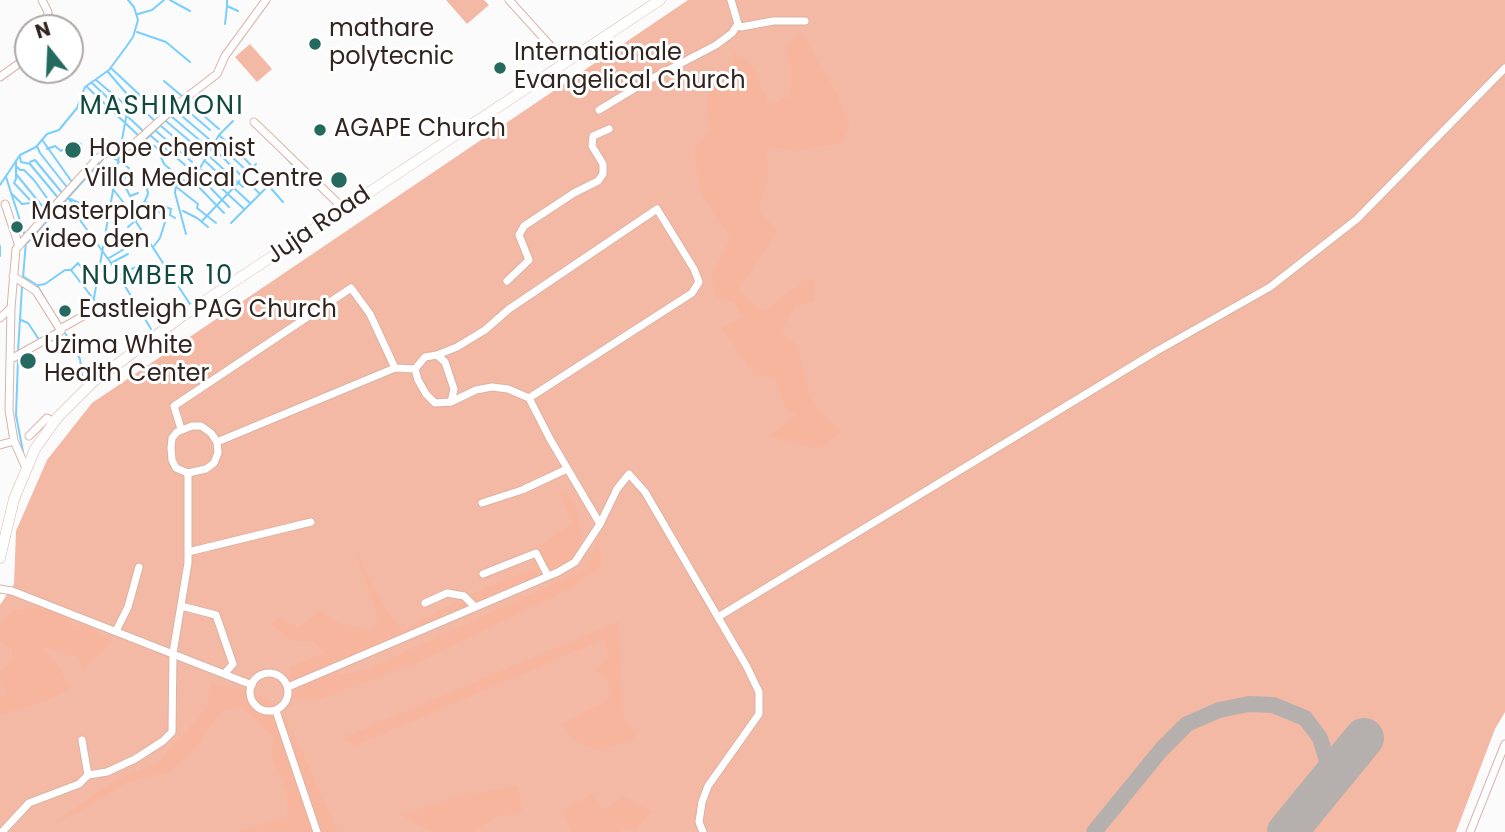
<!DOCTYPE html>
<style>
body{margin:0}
#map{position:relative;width:1505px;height:832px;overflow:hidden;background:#fbfbfb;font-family:Poppins,sans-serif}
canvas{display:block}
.north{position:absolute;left:14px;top:14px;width:70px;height:70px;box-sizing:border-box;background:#fff;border:2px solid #ada7a5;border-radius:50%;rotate:342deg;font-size:19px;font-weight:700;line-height:28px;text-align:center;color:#32241f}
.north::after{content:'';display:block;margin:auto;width:24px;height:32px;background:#246a5f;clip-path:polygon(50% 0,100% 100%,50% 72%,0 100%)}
</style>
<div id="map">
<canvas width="1505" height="832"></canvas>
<div class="north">N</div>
</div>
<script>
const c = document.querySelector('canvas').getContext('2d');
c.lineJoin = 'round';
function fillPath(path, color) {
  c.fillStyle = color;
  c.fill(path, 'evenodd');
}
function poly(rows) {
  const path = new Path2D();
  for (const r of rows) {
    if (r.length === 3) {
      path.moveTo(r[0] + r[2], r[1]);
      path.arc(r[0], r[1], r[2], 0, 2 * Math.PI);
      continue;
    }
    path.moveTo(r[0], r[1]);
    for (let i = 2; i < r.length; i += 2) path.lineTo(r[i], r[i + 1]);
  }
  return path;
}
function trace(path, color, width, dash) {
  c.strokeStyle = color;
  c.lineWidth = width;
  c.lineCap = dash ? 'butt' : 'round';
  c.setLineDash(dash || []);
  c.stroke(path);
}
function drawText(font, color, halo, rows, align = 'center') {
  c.font = font + ' Poppins,sans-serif';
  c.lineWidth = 6;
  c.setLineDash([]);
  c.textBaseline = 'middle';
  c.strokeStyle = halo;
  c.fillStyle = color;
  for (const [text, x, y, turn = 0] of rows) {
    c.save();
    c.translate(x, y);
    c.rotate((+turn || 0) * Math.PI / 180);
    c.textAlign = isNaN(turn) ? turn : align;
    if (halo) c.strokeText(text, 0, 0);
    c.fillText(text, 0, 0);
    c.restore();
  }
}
fillPath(poly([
 [446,0,484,0,489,5,467,24],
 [688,0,1505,0,1505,712,1495,729,1456,832,0,832,0,605,14,584,16,531,47,460,92,403],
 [250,44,272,69,257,82,235,57]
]), '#f3b9a5');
fillPath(poly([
 [802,32,836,93,850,125,842,143,797,150,767,147,768,180,758,210,778,230,738,290,763,311,803,282,815,279,815,302,794,306,781,334,797,343,809,395,822,414,842,431,818,449,769,436,796,415,785,408,775,378,753,373,722,328,743,317,733,303,716,297,712,275,731,236,713,213,700,190,694,149,709,131,706,95,734,66,733,51,751,65,769,104,790,96,791,70,785,47],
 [560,492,576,502,584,558,537,583,336,665,339,675,368,669,587,568,599,539,602,565,569,589,419,662,317,700,290,699,290,667,325,653,313,641,293,641,270,624,279,617,298,627,320,611,342,625,372,630,379,621,355,551,386,610,403,630,475,592,532,569,535,548,573,523],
 [52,606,72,625,90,627,113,642,84,668,78,657,41,646,56,663,71,689,42,702,0,715,0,697,7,695,0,678,0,670,12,661,12,648,0,642,0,626,14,610],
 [619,621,623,715,637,737,601,751,574,740,562,724,606,701,611,692,606,677,594,671,608,658,604,639,355,746,342,738],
 [211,683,249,691,275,705,293,732,338,832,238,832,287,817,287,792,272,758,273,736,241,706,222,711,195,748,169,772,128,782,91,805,50,826,115,780,158,762,207,708],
 [518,786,522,811,491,819,474,832,433,832,402,816,464,795],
 [592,793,603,810,623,796,651,811,635,832,620,826,622,832,571,832,563,811]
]), '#f8b59e');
trace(poly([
 [170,0,190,11],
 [227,0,227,6,238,11],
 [138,14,152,10,164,0],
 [225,24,227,6],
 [137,32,166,42,190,62],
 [111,68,162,116],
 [108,72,133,101,155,121],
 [96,80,128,107,121,145],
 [164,81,183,97],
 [92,83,142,130],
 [87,87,139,136],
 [157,93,172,106],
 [188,102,219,129],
 [181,105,210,130],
 [176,111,209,139],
 [171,116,204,144],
 [166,121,199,149],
 [161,126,194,154],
 [156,131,192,162],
 [219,135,247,161,283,202],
 [151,136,185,165],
 [146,140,157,148,164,164,177,175,175,193,186,234],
 [43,141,72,182],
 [215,141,247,171],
 [37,146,40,153,66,186],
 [213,148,260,194],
 [47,149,55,146,61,151,75,141,81,144],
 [121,153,133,152,175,111],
 [109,155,129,168,123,182,130,196,138,193],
 [208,155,243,187],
 [284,155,301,175],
 [20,157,21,162,30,164,59,199],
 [205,161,250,203],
 [16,162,16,179,14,183,32,202],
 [30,162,35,160,63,194],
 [17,167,20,170,24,170,34,180,52,205],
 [96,167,123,202,190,304],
 [202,170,244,209],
 [196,173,229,207],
 [16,174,47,212],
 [177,175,187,183,191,179,200,168,219,135,233,121],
 [6,177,25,236],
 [191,179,224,213],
 [0,185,20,155,36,147,47,134,59,130,77,108,85,87,109,70,126,47,133,37,138,20,134,7,128,0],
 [175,186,198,204,197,208,216,223],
 [12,194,22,204,31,203,34,221],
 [69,199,84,217,80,220,111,263,151,329],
 [70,199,82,204],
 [144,202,158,205,156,211,163,214,166,207,171,209,170,215,175,218],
 [183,211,197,218,208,227],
 [136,221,148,194,147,189],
 [202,221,256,164],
 [231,223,268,186],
 [128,227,135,221],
 [27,243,103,159],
 [0,246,0,256],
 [154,246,160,238,166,219],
 [109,258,126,248],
 [111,263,128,254],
 [72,269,78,263,94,284],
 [119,275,136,267],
 [24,277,37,285,48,304],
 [23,278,26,241],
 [39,285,45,284,65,270,71,270,105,314],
 [94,298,120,151],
 [21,320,28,323,40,341],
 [65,333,80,359,83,383],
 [18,351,22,287],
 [18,360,16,415,23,452]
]), '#79cefd', 2);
trace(poly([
 [1094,832,1161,750,1187,724,1219,710,1249,704,1273,705,1305,718,1320,738,1332,777]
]), '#b5b0ae', 16);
trace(poly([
 [1287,832,1364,738]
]), '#b5b0ae', 40);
const street = poly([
 [42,0,48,12,46,28],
 [509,0,566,63],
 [738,24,741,27,773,21,805,21],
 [0,77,28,57],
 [599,110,647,81,716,45,732,33,738,24,731,0],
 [254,122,344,209],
 [5,204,19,246],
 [507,281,529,260,519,235,524,226,574,193,598,181,603,174,603,164,592,146,593,136,609,129],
 [0,318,11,308],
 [60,329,85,315],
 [437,355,457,347,485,330,509,309,657,209,694,269,699,282,692,293,529,398,508,389,492,387,476,390,451,402],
 [437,355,445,362,454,389,451,402,435,403,426,394,418,380,415,369,425,357,437,355],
 [11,359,61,331,36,291,13,276],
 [395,368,415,369],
 [529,398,550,439,600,524],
 [192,426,201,426,211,433,217,442,218,453,214,463,206,469,188,473,176,468,172,460,171,448,172,438,177,432,192,426],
 [181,429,174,406,351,288,370,314,395,368,217,442],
 [29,436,47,418,54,422],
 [0,445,14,441],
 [26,468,14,441,9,410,11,308,16,249,96,160,102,155,134,144,178,104,217,74,225,56,266,0],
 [482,503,522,490,567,469],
 [188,552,311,522],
 [483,574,536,553,548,576],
 [0,589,12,591,252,685],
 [425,603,447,593,464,596,475,607],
 [181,606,216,615,233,664,225,673],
 [718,617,1155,352,1270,287,1357,219,1505,68],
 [116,631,128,607,139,567],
 [269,692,19],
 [288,687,558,572,575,562,600,524,617,489,629,474,645,492,747,667,759,692,759,714,708,786,702,802,699,822,703,832],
 [276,711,317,832],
 [82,740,88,775],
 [2,832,29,803,79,784,88,775,107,772,135,759,163,741,172,732,173,653,188,563,188,473],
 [1470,832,1505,744]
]);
const secondary = poly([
 [0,558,14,499,35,449,57,418,93,382,188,312,660,0]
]);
trace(street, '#d9b3a6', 9);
trace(secondary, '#d9b3a6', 11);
trace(street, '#fff', 7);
trace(secondary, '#fff', 10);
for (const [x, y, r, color] of [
 [315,44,7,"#246a5f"],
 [500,68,7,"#246a5f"],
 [320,130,7,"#246a5f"],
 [73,150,9,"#246a5f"],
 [339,180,9,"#246a5f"],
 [17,227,7,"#246a5f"],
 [65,311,7,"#246a5f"],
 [28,361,9,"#246a5f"]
]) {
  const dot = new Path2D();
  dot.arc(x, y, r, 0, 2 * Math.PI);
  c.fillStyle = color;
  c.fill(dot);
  trace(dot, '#fff', 2.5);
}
drawText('24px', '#32241f', '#fff', [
 ["mathare",329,30],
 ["polytecnic",329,58],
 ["Internationale",514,54],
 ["Evangelical Church",514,82],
 ["AGAPE Church",334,130],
 ["Hope chemist",89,150],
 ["Villa Medical Centre",323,180,"right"],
 ["Masterplan",31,213],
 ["video den",31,241],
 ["Eastleigh PAG Church",79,311],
 ["Uzima White",44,347],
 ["Health Center",44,375]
], 'left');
drawText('24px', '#32241f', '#fff', [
 ["Juja Road",319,226,-34]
]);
c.letterSpacing = '2px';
drawText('26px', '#104a41', '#fff', [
 ["MASHIMONI",162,107],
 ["NUMBER 10",158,277]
]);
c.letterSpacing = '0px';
</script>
